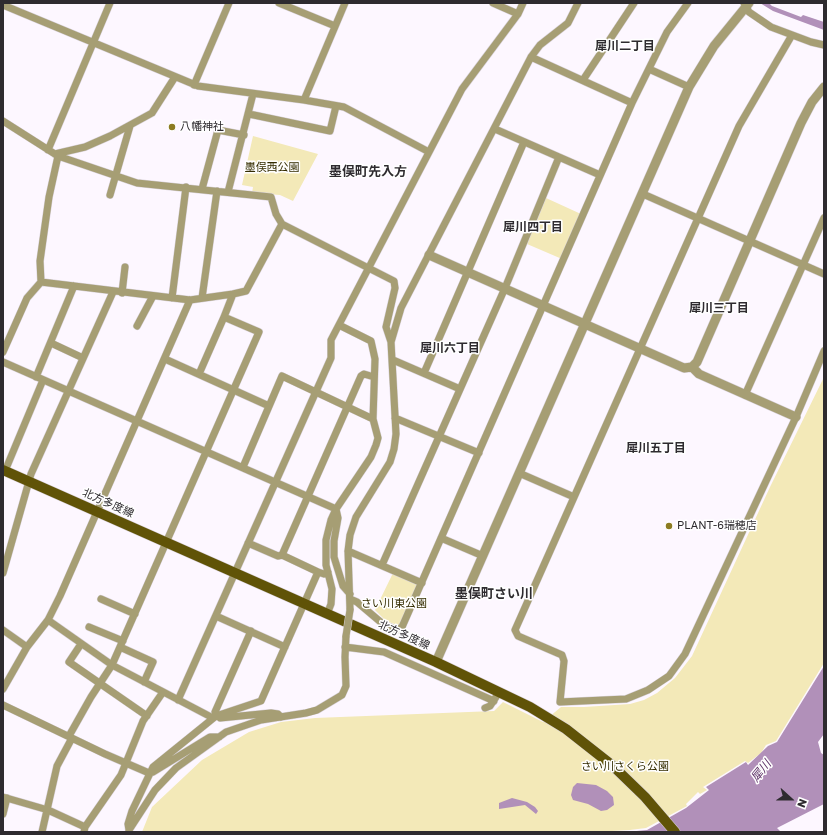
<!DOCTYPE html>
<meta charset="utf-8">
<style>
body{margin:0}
#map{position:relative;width:827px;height:835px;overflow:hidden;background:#fdf7ff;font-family:"Golos Text",sans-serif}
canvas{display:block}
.frame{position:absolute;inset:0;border:4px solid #2e2b2f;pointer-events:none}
.north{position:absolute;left:771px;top:779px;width:40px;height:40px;-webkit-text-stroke:3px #fff;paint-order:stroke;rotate:111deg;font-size:11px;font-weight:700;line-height:16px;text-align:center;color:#2e2b2f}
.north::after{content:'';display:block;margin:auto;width:14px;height:18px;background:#2e2b2f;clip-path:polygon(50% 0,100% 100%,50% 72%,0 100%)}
</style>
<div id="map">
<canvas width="827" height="835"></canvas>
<div class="frame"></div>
<div class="north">N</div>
</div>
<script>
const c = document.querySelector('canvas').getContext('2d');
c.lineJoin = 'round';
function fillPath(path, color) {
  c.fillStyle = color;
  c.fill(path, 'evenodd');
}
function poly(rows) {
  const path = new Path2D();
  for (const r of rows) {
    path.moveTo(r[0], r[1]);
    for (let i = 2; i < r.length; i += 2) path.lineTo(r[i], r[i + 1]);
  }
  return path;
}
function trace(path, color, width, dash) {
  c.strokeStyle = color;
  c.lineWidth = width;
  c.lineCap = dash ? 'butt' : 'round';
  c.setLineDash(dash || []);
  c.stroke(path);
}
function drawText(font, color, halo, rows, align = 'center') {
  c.font = font + ' "Golos Text","Noto Sans JP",sans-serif';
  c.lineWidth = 3;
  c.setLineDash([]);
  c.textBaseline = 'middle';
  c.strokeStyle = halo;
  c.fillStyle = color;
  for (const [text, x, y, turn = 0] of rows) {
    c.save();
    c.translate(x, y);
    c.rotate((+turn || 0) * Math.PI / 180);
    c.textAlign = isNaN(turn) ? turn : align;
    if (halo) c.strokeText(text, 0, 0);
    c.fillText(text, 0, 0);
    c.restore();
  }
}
fillPath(poly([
 [253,136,318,154,293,201,280,195,252,193,253,187,242,185],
 [546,198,581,214,562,259,527,244],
 [824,377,824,663,776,741,766,745,761,753,748,763,745,761,703,787,707,790,700,794,698,792,686,804,687,806,646,828,630,830,594,832,142,832,152,807,202,760,249,732,281,722,315,718,494,711,503,702,543,722,561,707,584,707,630,704,644,700,657,693,675,678,692,656,770,487],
 [393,573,418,584,400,626,386,621,375,610]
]), '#f3e9b8');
fillPath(poly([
 [760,3,769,3,772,6,801,17,803,15,824,22,824,30,773,11],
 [824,666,824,734,818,742,821,753,824,755,824,804,777,828,781,832,626,832,647,830,686,808,709,790,706,787,746,762,748,765,768,746,777,742],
 [577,783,596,785,607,791,613,797,614,805,607,810,601,811,588,804,573,800,571,795,573,787],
 [512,798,527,802,535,807,538,811,536,814,525,805,499,809,499,803]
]), '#b190b9');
const minor = poly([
 [279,3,335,26],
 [493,3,518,14],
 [744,3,749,12,771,27,811,42,824,45],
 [3,5,198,86,304,100,345,3],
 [792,35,739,126,515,630,518,636,562,655,564,661,560,702,626,699,648,690,669,676,685,654,796,417,824,351],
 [531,57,632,103],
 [649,69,689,87],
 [583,80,634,3],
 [194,85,229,3],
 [304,100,344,107,429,152],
 [249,114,330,131,336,106],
 [3,121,58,156,137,183,271,197,276,214,282,224,394,281,395,288,386,327,391,342],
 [495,129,600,175],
 [48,150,110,3],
 [55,154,85,147,110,136,152,113,175,77],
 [202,189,218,130,244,135],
 [228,192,253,94],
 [643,194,824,274],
 [110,195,130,126],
 [41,282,190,300,233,294,224,317,259,332,112,665,48,620],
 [122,293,125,267],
 [233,294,246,291,282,224],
 [172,298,186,187],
 [202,298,217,191],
 [339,325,371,341,375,359,373,419],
 [137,326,153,296],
 [51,343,83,358],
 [3,352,27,298,41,282,40,261,49,197,58,156],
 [165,359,269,406],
 [393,360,460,389],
 [3,362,336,509,371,457,376,445,378,438,373,419,282,376,243,467],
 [424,373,524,142],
 [199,374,224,317],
 [36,377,74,286],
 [745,395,824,218],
 [395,418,479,453],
 [5,471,43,380],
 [519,473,574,497],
 [441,538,483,556],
 [248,543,278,556,282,555,361,376,364,374,374,377],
 [348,551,422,583],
 [282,555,318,572],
 [382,565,505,288,559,157],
 [3,573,31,474,113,292],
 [101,599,135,614],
 [350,599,357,602,383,624,397,630,402,627,632,103,667,32,688,3],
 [350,610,348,551,350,535,356,517,390,462,394,449,396,434,391,342,401,308,531,57,540,45,568,23,578,3],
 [327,614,331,604,332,589,326,565,326,540,331,520,336,509,338,518,334,541,334,557,343,586,350,594],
 [216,616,285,647],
 [89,627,123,641],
 [3,630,27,647],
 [251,631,215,712,220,718,271,713,278,714,281,717],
 [81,644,69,662,147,716],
 [120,647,153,662,144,682],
 [345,647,384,652,494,701],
 [3,689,27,647,48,620,60,596,190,300],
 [178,700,331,358,331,340,462,89,518,14,523,3],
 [3,705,105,754,149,773,153,772,210,737,219,737],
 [485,708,490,706,496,697],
 [69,736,91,697,112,665,213,718],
 [3,797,48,810,85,827],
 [3,814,7,798],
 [129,830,128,824,132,811,153,767,216,716,261,701,318,572,324,574,328,572],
 [129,830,155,790,176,768,226,732,261,720,306,713,317,710,342,695,346,686,345,657,346,636],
 [42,832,57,766,72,738],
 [84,832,85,827,121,775,143,721,163,692]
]);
const tertiary = poly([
 [429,255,684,368,692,367,697,362,801,123,812,102,824,87],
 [692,367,699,374,796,417],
 [436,662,689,87,714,46,749,3]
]);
const primary = poly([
 [3,470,436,662,530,707,566,729,613,766,645,797,675,832]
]);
trace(minor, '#d8d2da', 8);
trace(tertiary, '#d8d2da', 10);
trace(primary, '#d8d2da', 11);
trace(minor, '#a69e74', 7);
trace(tertiary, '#a69e74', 9);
trace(primary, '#605307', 10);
const minorBridge = poly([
 [346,636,350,610]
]);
trace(minorBridge, '#d8d2da', 8, []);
trace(minorBridge, '#a69e74', 7);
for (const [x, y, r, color] of [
 [172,127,4,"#8c7b21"],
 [669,526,4,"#8c7b21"]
]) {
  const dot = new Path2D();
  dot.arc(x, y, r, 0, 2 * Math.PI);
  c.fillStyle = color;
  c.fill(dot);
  trace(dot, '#fff', 1.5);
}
drawText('11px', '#2e2b2f', '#fff', [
 ["八幡神社",180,127],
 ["PLANT-6瑞穂店",677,526]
], 'left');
drawText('11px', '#342c01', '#fff', [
 ["墨俣西公園",272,168],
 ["さい川東公園",394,604],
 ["さい川さくら公園",625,767]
]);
drawText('11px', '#2e2b2f', '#fff', [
 ["北方多度線",108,503,24],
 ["北方多度線",404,635,24]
]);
drawText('bold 12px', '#2e2b2f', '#fff', [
 ["犀川二丁目",625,46],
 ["犀川四丁目",533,227],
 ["犀川三丁目",719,308],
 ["犀川六丁目",450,348],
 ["犀川五丁目",656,448]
]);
drawText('italic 12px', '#5e3368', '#fff', [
 ["犀川",761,771,-51]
]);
drawText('bold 13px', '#2e2b2f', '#fff', [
 ["墨俣町先入方",368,172],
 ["墨俣町さい川",494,594]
]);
</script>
